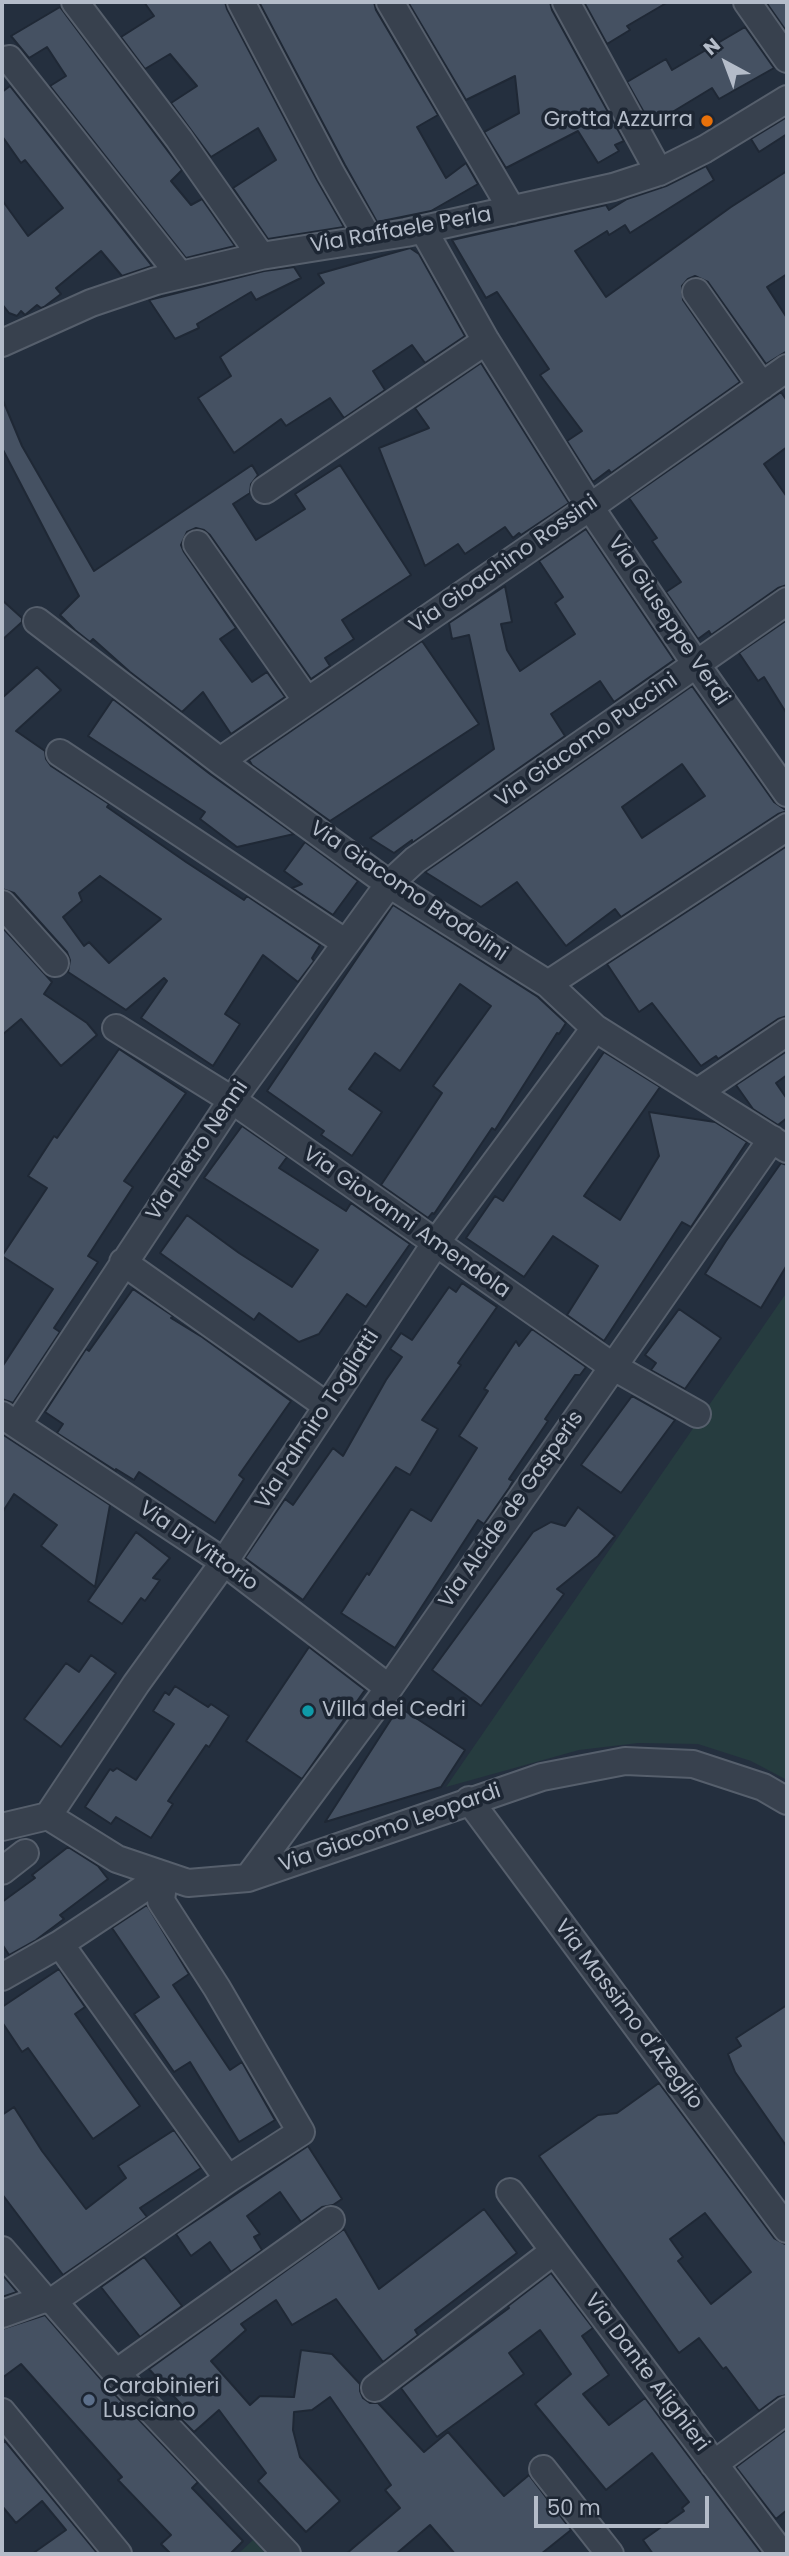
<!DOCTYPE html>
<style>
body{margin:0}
#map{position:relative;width:789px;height:2556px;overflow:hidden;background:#242f3e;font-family:Poppins,sans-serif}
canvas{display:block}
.frame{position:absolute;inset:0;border:4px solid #b4bcc9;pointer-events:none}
.north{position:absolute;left:691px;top:28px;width:70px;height:70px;-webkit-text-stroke:5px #1d2633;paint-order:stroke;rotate:319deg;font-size:19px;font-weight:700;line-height:28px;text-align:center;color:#b4bcc9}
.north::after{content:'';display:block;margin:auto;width:24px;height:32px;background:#b4bcc9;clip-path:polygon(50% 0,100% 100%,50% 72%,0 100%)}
.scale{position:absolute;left:534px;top:2496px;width:175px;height:32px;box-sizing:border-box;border:4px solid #b4bcc9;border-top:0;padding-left:9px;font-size:21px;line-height:24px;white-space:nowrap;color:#b4bcc9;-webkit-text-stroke:5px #1d2633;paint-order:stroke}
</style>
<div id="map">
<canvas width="789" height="2556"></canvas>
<div class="frame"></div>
<div class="north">N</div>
<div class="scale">50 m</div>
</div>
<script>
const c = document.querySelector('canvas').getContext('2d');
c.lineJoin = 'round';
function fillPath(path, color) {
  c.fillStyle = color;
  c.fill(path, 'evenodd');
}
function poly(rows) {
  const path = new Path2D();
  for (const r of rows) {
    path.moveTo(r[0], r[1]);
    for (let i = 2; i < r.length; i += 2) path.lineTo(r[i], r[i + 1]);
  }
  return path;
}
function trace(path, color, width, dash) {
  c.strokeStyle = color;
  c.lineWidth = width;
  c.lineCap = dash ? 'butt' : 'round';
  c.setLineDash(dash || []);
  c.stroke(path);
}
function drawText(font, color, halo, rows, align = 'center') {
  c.font = font + ' Poppins,sans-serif';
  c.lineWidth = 7;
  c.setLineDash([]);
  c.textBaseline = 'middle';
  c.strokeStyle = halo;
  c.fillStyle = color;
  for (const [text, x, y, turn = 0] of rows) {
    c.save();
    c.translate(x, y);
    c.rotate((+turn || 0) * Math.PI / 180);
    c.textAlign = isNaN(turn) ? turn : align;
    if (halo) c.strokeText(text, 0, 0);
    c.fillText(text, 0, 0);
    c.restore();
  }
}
fillPath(poly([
 [787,1292,787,1780,751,1761,698,1744,638,1743,579,1750,446,1787],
 [253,2540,266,2554,238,2554]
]), '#263c3f');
const building = poly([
 [144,2,225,2,227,9,317,180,344,227,268,239,233,188,276,160,258,128,211,157,171,103,197,86,170,54,145,69,121,37,154,16,144,2],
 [259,2,374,2,376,10,438,115,417,127,446,178,466,163,478,184,431,211,377,222,345,165,259,2],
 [408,2,550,2,552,10,624,141,615,145,619,151,598,163,578,131,506,168,484,132,519,113,515,76,466,100,408,2],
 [584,2,668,2,627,26,630,30,607,44,584,2],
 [766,2,787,2,787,32,766,2],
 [60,7,182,170,171,181,191,205,202,199,235,246,186,258,50,86,66,76,47,47,29,58,11,36,60,7],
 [745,27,774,68,719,99,712,88,651,125,627,82,666,59,672,70,745,27],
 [10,86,152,266,122,276,101,251,56,288,61,294,44,307,41,308,37,305,25,315,21,311,17,316,9,313,2,304,2,200,28,236,63,208,25,160,21,163,2,136,2,92,10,86],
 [787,117,787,134,759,152,751,139,787,117],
 [706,166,714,180,630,233,625,225,609,235,607,231,575,251,606,297,731,207,787,171,787,274,767,287,787,318,787,351,766,364,708,282,695,276,688,279,682,286,683,300,740,382,611,473,609,470,593,482,567,441,582,431,540,375,549,369,497,292,486,298,452,240,606,205,609,210,627,199,666,186,706,166],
 [410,248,419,254,465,336,425,363,412,345,373,371,385,390,344,418,330,398,286,426,281,419,234,453,198,398,231,376,220,357,324,283,318,274,410,248],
 [294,267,301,278,256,300,251,292,197,324,199,328,175,339,149,300,264,271,294,267],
 [481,363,569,503,521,535,519,533,513,538,505,527,465,554,458,544,425,566,379,448,429,428,415,408,481,363],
 [781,392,787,401,787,447,764,464,787,497,787,585,778,588,711,635,709,631,698,639,666,592,681,582,652,541,657,538,629,498,781,392],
 [2,398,22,446,94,571,252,465,258,475,251,484,250,493,233,504,256,540,305,509,295,494,340,465,411,575,342,620,354,639,325,658,330,666,311,679,210,535,204,530,196,528,187,532,181,545,184,552,236,628,220,639,252,682,267,672,285,697,231,734,203,692,182,712,130,672,93,639,90,642,75,630,60,615,79,596,2,448,2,398],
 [586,529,674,660,614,702,600,681,551,714,565,736,412,843,412,840,394,853,370,838,494,749,469,635,452,639,449,623,505,586,512,622,501,624,507,650,520,671,575,634,555,603,563,597,539,561,586,529],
 [2,600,22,618,22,622,2,640,2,600],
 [787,620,787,714,764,677,758,681,739,653,787,620],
 [422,641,479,724,330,821,252,765,249,760,422,641],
 [37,667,61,690,16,731,45,751,46,759,51,766,109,804,107,807,186,862,244,900,247,896,320,945,312,958,314,961,298,982,263,955,225,1014,240,1024,213,1066,141,1018,167,981,164,978,126,1010,68,972,70,960,67,952,14,893,2,889,2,698,37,667],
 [100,876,161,919,109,963,89,942,84,946,63,917,82,901,79,893,100,876],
 [692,686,774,802,787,811,778,814,621,917,615,909,566,946,517,882,481,907,425,872,692,686],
 [682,764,705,796,642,838,622,807,682,764],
 [113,699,210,774,294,834,237,847,200,819,205,812,88,736,113,699],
 [305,842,358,881,333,915,292,888,302,884,284,871,305,842],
 [787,846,787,1016,778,1019,718,1059,716,1056,701,1066,652,1003,639,1012,607,964,787,846],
 [393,905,538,997,566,1023,559,1034,557,1033,495,1130,492,1128,434,1214,432,1213,428,1218,381,1185,442,1093,433,1086,491,1006,460,984,400,1071,375,1053,349,1089,382,1112,352,1156,321,1135,324,1131,267,1091,393,905],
 [2,927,52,982,44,994,87,1023,97,1035,61,1066,21,1019,2,1035,2,927],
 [119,1049,186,1093,124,1181,133,1187,88,1256,98,1262,54,1328,60,1332,13,1403,2,1399,2,1367,53,1289,2,1256,47,1188,28,1176,54,1136,57,1138,119,1049],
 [787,1051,787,1075,776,1083,787,1099,787,1118,778,1125,753,1109,736,1085,787,1051],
 [604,1052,660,1087,584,1196,620,1220,659,1156,649,1112,715,1122,747,1142,691,1227,682,1222,604,1341,567,1315,598,1266,553,1236,524,1277,466,1238,495,1196,503,1201,604,1052],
 [242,1126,287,1157,279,1168,346,1211,351,1203,410,1244,366,1307,347,1294,319,1334,299,1342,259,1313,254,1320,160,1253,187,1215,239,1253,292,1287,318,1250,204,1178,242,1126],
 [781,1163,787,1165,787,1265,761,1308,705,1274,726,1241,781,1163],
 [462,1283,497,1307,458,1363,461,1365,422,1420,438,1429,410,1475,396,1467,303,1600,245,1558,285,1499,293,1505,333,1448,343,1456,386,1380,402,1357,390,1349,401,1333,412,1340,449,1287,456,1292,462,1283],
 [133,1289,173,1316,171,1318,202,1337,291,1401,239,1475,244,1479,215,1523,139,1472,134,1480,116,1469,116,1471,57,1433,63,1424,45,1412,86,1349,89,1351,133,1289],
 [679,1309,721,1338,685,1389,651,1370,656,1363,645,1355,679,1309],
 [532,1329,586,1367,580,1375,575,1375,545,1419,548,1421,509,1479,513,1481,509,1488,484,1524,478,1520,395,1648,341,1613,367,1573,369,1575,411,1509,431,1521,477,1448,459,1436,488,1391,484,1389,516,1341,519,1346,532,1329],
 [632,1396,675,1420,621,1493,581,1465,632,1396],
 [2,1434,110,1505,95,1587,41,1546,57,1525,14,1494,2,1513,2,1434],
 [578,1507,615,1536,598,1556,557,1589,564,1594,481,1706,432,1670,533,1532,551,1522,565,1526,578,1507],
 [136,1532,170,1558,153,1578,160,1580,145,1601,141,1598,122,1624,88,1601,136,1532],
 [309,1647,365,1690,302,1779,246,1741,309,1647],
 [91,1655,116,1673,61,1747,24,1719,66,1663,79,1672,91,1655],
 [175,1686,208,1707,211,1704,229,1716,209,1747,206,1745,168,1801,173,1804,151,1838,116,1817,111,1824,85,1807,110,1769,113,1771,117,1768,136,1780,174,1724,153,1711,165,1692,169,1695,175,1686],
 [399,1707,465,1750,441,1787,325,1822,399,1707],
 [68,1847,98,1866,108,1879,60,1915,64,1919,36,1940,9,1955,2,1944,2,1902,35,1878,32,1875,68,1847],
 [147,1905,189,1974,173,1985,230,2070,242,2062,275,2120,239,2142,190,2062,174,2072,134,2014,159,1997,112,1928,147,1905],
 [59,1969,85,2007,75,2014,140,2106,93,2139,28,2048,22,2052,2,2022,2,2007,59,1969],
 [787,2005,787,2147,735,2072,728,2054,741,2046,736,2038,787,2005],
 [659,2083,774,2238,787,2245,787,2395,778,2397,759,2411,726,2367,723,2369,699,2338,679,2353,539,2156,598,2115,617,2113,659,2083],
 [705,2213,751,2272,711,2304,678,2261,683,2257,670,2239,705,2213],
 [14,2107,42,2151,86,2209,126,2178,118,2166,174,2130,201,2168,140,2208,147,2217,63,2275,2,2194,2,2115,14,2107],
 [308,2146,342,2199,333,2205,322,2207,301,2222,280,2192,247,2216,260,2234,254,2237,262,2250,231,2272,210,2242,191,2256,176,2234,308,2146],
 [484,2209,517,2253,415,2330,418,2335,383,2362,336,2299,292,2325,276,2300,241,2324,246,2330,211,2361,250,2405,260,2396,294,2397,301,2350,332,2354,360,2384,360,2391,363,2398,370,2403,378,2403,424,2452,448,2432,504,2496,529,2475,571,2530,541,2554,455,2554,430,2525,396,2554,346,2554,400,2508,385,2490,391,2485,330,2397,312,2410,294,2412,293,2430,300,2457,340,2501,306,2532,258,2481,266,2473,219,2410,194,2432,181,2419,188,2412,149,2369,344,2229,379,2289,484,2209],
 [144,2257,182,2306,140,2337,101,2287,144,2257],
 [551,2273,593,2328,582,2336,609,2375,583,2394,609,2425,645,2398,762,2554,653,2554,643,2540,684,2511,682,2508,689,2502,652,2453,606,2490,535,2404,571,2374,540,2330,509,2353,524,2374,437,2437,401,2388,509,2308,508,2306,551,2273],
 [2,2274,17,2292,2,2297,2,2274],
 [45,2315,105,2384,198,2482,192,2488,243,2541,230,2554,171,2554,161,2544,171,2535,118,2480,122,2477,21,2364,2,2378,2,2329,45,2315],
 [787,2429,787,2510,776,2519,736,2467,787,2429],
 [5,2441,98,2554,32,2554,66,2530,42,2501,16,2523,2,2506,2,2444,5,2441]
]);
fillPath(building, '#455162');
trace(building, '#1f2835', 2);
const minor = poly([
 [75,2,179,139,261,256],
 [241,2,331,173,369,239],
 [390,2,512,210],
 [566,2,659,172],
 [747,2,787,59],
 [9,59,180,275],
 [423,229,486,341,590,507,696,664,787,793],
 [696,292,762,386],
 [2,343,91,303,156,281,261,256,406,233,613,187,659,172,705,149,787,99],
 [265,490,486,341],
 [197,544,307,701],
 [37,621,220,761,389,884,548,984,595,1028,787,1149],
 [60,753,346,943],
 [220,761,590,507,787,368],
 [2,904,55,963],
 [548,984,787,827],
 [116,1028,232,1100,612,1366,697,1414],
 [698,1092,787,1032],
 [123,1262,327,1406],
 [2,1415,224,1562,389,1688],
 [17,1425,232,1100,389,884,415,860,787,601],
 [469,1800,787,2229],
 [48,1816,136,1684,224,1562,435,1244,595,1028],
 [2,1827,48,1816,117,1859,188,1883,248,1878,542,1777,625,1761,693,1764,763,1787,787,1801],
 [2,1871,25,1853],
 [164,1875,60,1944,228,2179],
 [248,1878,389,1688,772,1139],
 [2,1977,60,1944],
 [510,2192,782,2554],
 [2,2250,44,2299,53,2301,116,2373,287,2554],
 [53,2301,228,2179,301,2132,217,1988,161,1901,164,1875],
 [2,2314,44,2299],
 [116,2373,331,2220],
 [375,2388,554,2251],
 [2,2412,118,2554],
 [714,2464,787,2410],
 [543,2469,610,2554]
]);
trace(minor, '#565f6c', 30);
trace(minor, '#38414e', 26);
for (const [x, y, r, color] of [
 [707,121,7,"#e8710a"],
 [308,1711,7,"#0f9aa8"],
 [89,2400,7,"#5c6f8a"]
]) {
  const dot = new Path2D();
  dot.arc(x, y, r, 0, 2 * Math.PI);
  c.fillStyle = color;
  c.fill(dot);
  trace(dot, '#1d2633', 2.5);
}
drawText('21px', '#b4bcc9', '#1d2633', [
 ["Grotta Azzurra",693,121,"right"],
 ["Villa dei Cedri",322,1711],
 ["Carabinieri",103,2388],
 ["Lusciano",103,2412]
], 'left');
drawText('21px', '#b4bcc9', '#1d2633', [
 ["Via Raffaele Perla",401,231,-10],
 ["Via Gioachino Rossini",504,565,-35],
 ["Via Giuseppe Verdi",668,621,56],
 ["Via Giacomo Puccini",587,741,-35],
 ["Via Giacomo Brodolini",408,892,34],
 ["Via Pietro Nenni",198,1151,-56],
 ["Via Giovanni Amendola",406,1223,35],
 ["Via Palmiro Togliatti",318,1420,-57],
 ["Via Alcide de Gasperis",512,1510,-55],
 ["Via Di Vittorio",198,1547,35],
 ["Via Giacomo Leopardi",390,1829,-19],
 ["Via Massimo d'Azeglio",628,2015,53],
 ["Via Dante Alighieri",646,2373,53]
]);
</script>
